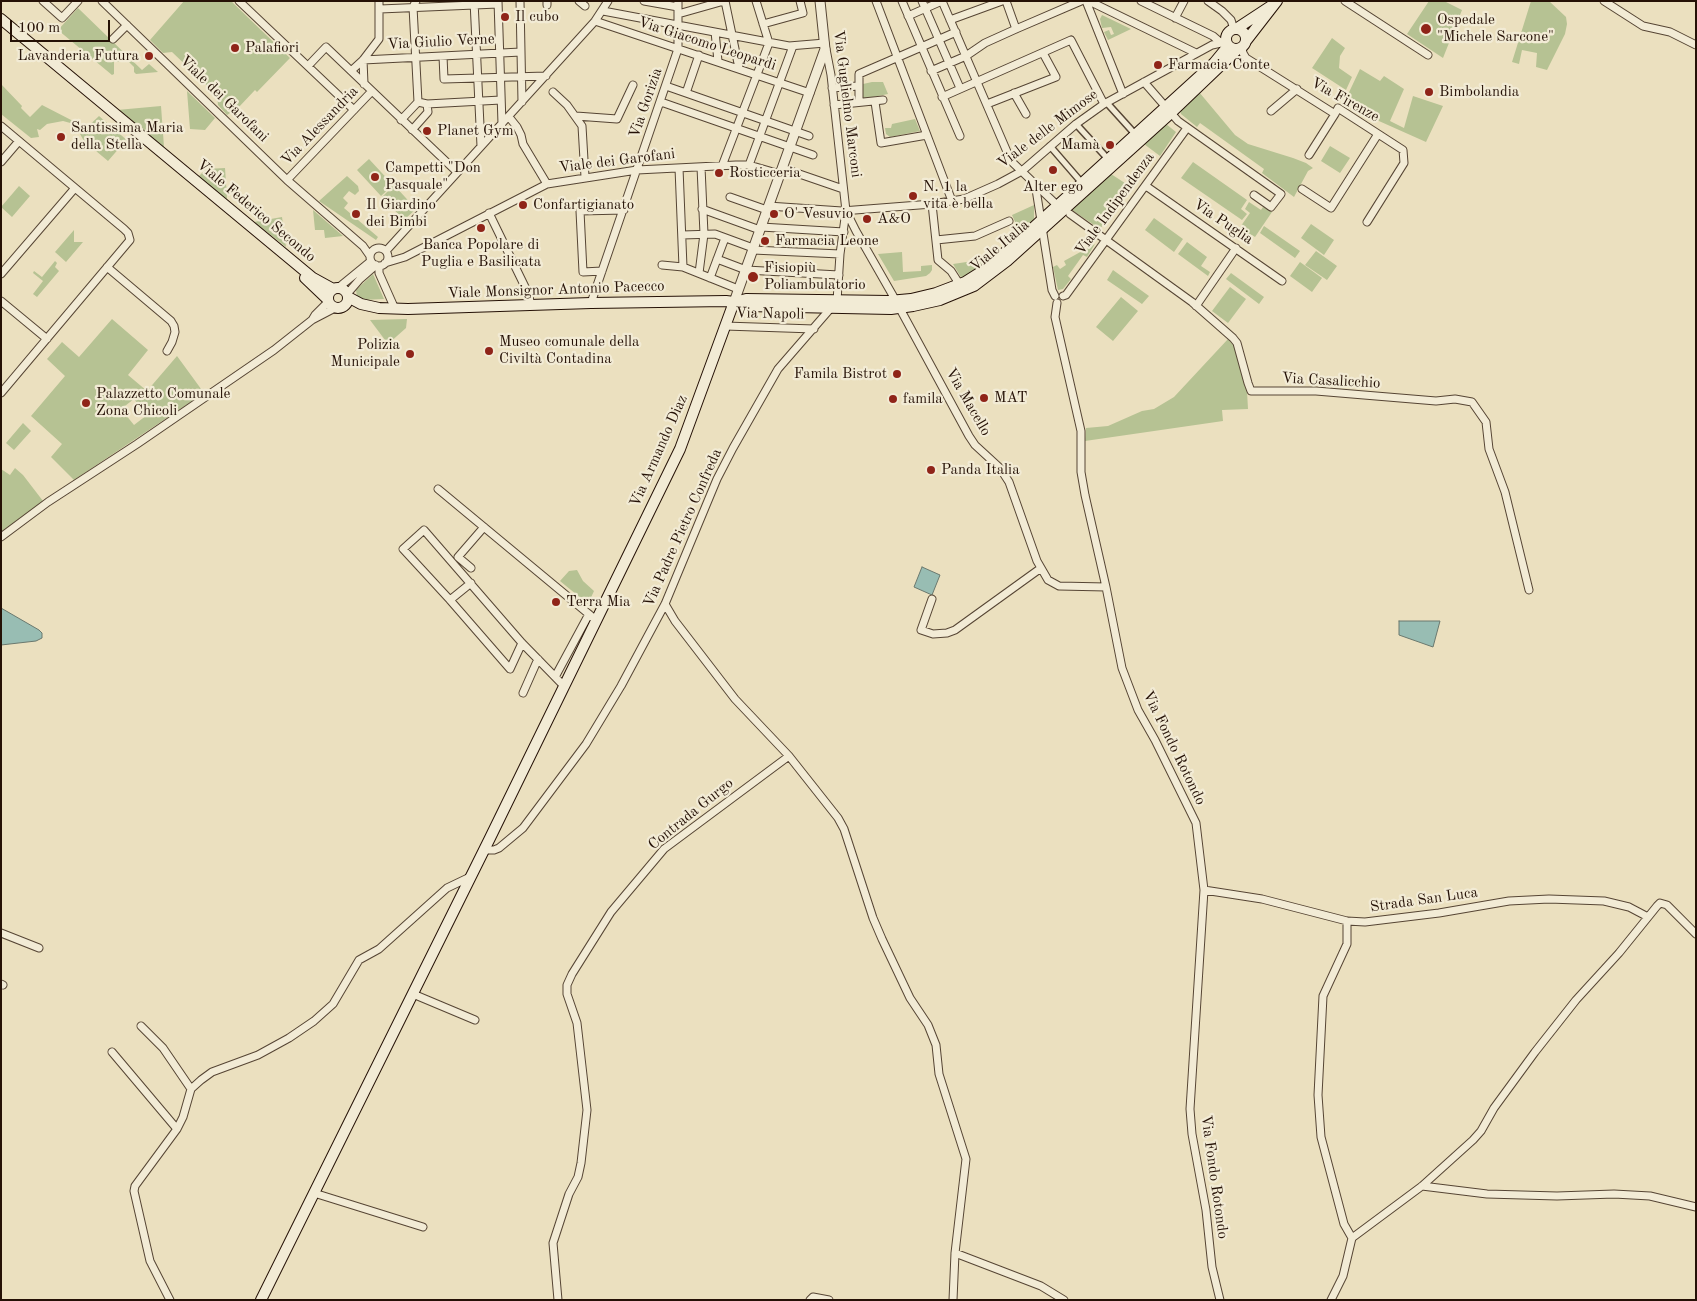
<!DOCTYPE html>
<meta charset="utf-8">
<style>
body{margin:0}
#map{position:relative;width:1697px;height:1301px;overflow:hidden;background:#ebe0bf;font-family:"Old Standard TT",serif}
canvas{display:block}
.frame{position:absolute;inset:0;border:2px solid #251106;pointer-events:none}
.scale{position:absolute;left:10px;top:20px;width:100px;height:22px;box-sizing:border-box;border:2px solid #251106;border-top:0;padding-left:6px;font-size:15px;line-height:18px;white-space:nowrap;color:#251106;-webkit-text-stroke:4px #f2ebd5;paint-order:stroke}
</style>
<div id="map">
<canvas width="1697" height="1301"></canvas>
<div class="frame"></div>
<div class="scale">100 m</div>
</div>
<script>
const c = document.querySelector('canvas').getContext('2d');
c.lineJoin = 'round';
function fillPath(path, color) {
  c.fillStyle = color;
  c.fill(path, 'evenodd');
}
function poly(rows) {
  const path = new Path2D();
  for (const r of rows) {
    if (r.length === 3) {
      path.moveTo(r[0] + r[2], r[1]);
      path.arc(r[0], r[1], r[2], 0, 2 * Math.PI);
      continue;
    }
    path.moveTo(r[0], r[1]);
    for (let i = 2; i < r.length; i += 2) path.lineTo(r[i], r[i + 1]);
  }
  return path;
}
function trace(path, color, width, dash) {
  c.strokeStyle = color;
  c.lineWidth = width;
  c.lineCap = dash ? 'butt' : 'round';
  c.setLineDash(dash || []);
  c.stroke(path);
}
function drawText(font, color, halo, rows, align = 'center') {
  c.font = font + ' "Old Standard TT",serif';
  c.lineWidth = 4.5;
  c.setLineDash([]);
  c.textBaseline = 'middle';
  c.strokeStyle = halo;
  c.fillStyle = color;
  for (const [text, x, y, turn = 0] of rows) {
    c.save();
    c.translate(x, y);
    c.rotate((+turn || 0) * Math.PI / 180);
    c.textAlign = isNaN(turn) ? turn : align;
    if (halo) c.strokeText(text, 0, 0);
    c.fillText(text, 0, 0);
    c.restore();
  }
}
fillPath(poly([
 [184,1,231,1,290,58,257,92,255,90,238,108,227,115,218,105,217,95,172,52,163,53,150,40],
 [1429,1,1444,1,1462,10,1443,58,1407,34],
 [1531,1,1549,1,1566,17,1567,24,1565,34,1547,70,1536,67,1537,53,1522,50,1519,64,1512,62],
 [78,8,142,70,149,64,158,72,136,74,134,72,134,67,128,61,114,62,114,74,112,75,58,30],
 [1102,15,1131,29,1108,40,1104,32,1109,30,1111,35,1114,34,1111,27,1102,28,1100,19],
 [1332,38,1345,48,1340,56,1339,68,1352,77,1346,90,1312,68],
 [1360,69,1380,81,1384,76,1404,89,1390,121,1404,128,1413,96,1443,106,1426,142,1343,105],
 [872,82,883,82,888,94,863,99,863,84],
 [1,84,22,106,21,108,30,117,42,105,75,122,74,124,63,121,47,124,40,130,37,129,39,137,31,138,1,114],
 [187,91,215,118,205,130,190,129],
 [1199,92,1235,135,1248,144,1293,158,1306,163,1313,168,1308,171,1294,197,1262,173,1264,169,1200,123,1197,127,1181,114,1180,109],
 [161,106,164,147,117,110],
 [99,116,129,142,124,147,121,146,108,161,84,141,80,134],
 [915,119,920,131,890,137,886,134,885,128,891,128,892,124],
 [1166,124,1176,132,1160,156,1144,144],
 [1330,146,1350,158,1340,173,1321,161],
 [369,159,393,185,381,196,357,170],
 [1193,162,1247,200,1241,209,1247,214,1242,220,1181,178],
 [225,168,227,198,226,200,198,177,206,169],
 [1111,174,1131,187,1100,229,1072,210],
 [347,176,358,186,359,191,355,195,349,191,343,198,348,203,344,208,378,237,376,240,319,201],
 [394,185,416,209,404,220,382,197],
 [19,186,30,196,12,217,1,207],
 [1249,202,1261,210,1263,207,1272,212,1255,237,1252,235,1248,241,1236,233,1250,213,1245,209],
 [1034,205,1034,219,1020,233,1012,215],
 [313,210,343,236,325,238,324,230,315,230],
 [282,217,286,247,254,222],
 [1154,218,1183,239,1174,252,1145,230],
 [1311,224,1334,240,1324,255,1301,238],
 [1264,226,1300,251,1295,258,1260,233],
 [74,230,74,242,83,242,66,262,55,252],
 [1187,242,1207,257,1201,266,1210,272,1208,276,1178,254],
 [1095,244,1087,257,1083,255,1068,276,1071,279,1063,289,1058,290,1053,267,1057,265,1060,269,1066,265,1064,261],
 [1316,251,1337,266,1327,280,1305,265],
 [902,252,903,272,921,271,921,266,932,265,932,270,930,273,926,276,894,281,878,254],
 [980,260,984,264,962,279,953,264],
 [55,261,57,263,55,267,59,271,37,297,33,294,43,281,33,273,34,271,42,277],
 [1300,262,1322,278,1312,292,1290,276],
 [1113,270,1149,296,1142,304,1107,280],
 [1231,273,1264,297,1259,304,1226,279],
 [373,274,384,299,362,300,357,297,356,290],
 [1230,287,1246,299,1228,323,1212,311],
 [1121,297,1138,311,1113,341,1096,327],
 [112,319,148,350,128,375,147,391,177,356,204,393,74,480,51,457,62,444,31,416,65,376,47,359,62,342,79,357],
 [134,399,147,415,134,425,121,409],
 [407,319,406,328,388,344,370,320],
 [1228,339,1241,354,1251,391,1247,391,1248,409,1222,410,1223,421,1085,441,1086,428,1108,426,1142,411,1154,409,1174,397],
 [23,423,31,431,14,450,6,443],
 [15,468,23,475,43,501,5,534,1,530,1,469,10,475],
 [577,570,583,581,594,591,588,604,560,581,569,571]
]), '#b6c293');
const water = poly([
 [922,567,940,575,932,595,914,587,922,567],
 [1,608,39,630,42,633,42,638,36,641,1,645,1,608],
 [1399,621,1440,621,1433,647,1399,635,1399,621]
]);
fillPath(water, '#98bdb3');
trace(water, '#6a786e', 1);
const pedestrian = poly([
 [1107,103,1135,134],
 [1076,124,1108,159],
 [1050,146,1082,183]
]);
const minor = poly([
 [43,1,62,18,78,1],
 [102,1,287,180,363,246,370,256],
 [239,1,354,110],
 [416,1,413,7,418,102,427,104,501,100],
 [474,1,481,146],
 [498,1,502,124],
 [520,1,522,102],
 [579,1,585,6],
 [644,1,678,7],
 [725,1,739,68],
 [876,1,952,201],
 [902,1,960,136],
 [922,1,960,88],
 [942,1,1011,161,1060,208],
 [1006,1,1016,29],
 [1086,1,1123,94],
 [1089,1,1196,53],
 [1141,1,1213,36,1221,43],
 [1208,1,1222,11,1231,20,1234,29],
 [1345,1,1428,55],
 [1604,1,1643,26,1670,32,1696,45],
 [547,5,547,1],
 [380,9,498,4],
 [603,11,789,46,825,43],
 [678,14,724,1],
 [908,16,942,1],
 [1175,18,1184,1],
 [950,20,1002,1],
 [595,21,810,93],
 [763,24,803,13,800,1],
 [715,32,718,61],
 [113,39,127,25],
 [1242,48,1243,53,1246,58,1335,114,1338,108,1403,150,1404,163,1367,222],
 [443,56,444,79,546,76],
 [363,60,521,52],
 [363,60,364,84],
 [308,66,326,47,457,172],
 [351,71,363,60,379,39,379,1],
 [931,71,966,56,985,43,1016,29,1081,1],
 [1144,82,1178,121,1281,194,1271,207,1254,195],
 [666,86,809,136],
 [832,88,858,86],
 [553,92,567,105,582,126,585,177],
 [686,93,699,55],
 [1014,93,1026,114],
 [942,97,1071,40,1104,104],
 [859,101,859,74,956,32],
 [661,102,813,155],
 [875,102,881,143,927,135],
 [987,104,1056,77,1043,53],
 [834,105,883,100],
 [1271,111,1297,89],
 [576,116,617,119,633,85],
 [509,117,517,127,521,135,523,144,547,184],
 [401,120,418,102],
 [1,126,124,229,128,233,130,240,1,393],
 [412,130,428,112,427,104],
 [1309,155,1335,114],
 [1,162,19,141],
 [749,165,793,46],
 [722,166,769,43,756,1],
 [679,168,683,267],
 [782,168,843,189],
 [287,180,372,91],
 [1035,183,1052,290,1055,296],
 [1146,186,1282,281],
 [1302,189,1331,208,1378,134],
 [730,197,767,210],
 [932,204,938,260,951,271,960,285],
 [768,206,842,211,932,204,964,199,998,184,1022,171,1076,124,1104,104,1212,45,1221,43,1227,44],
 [702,209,760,230],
 [846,211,856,231,892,294,969,436,975,445,1000,468,1009,482,1037,561,1048,580,1059,586,1106,587],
 [489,213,528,293,531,305],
 [1070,214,1192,302,1233,338,1237,343,1248,383,1251,391,1316,391,1436,401,1455,399,1472,402,1486,422,1489,449,1505,492,1529,590],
 [761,227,844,232],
 [682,235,715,234,753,248],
 [936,240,975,236,1009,221],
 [379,257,9],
 [753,250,840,254],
 [386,251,595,21,608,1],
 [717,259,746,270,839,275],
 [385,263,405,257,547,184,637,170,736,165,749,165,780,174],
 [662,265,683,267,738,289],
 [379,266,379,273,395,309],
 [107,267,171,321,174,326,175,332,172,342,167,351],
 [602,271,583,272,580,211,624,210],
 [699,273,704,234,701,167],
 [1,274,75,188],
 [710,278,725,238],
 [338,288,371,261],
 [347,294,360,279,376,265],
 [1063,296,1066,295,1187,128],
 [1,301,47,339],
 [591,303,678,49,678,1],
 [1057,303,1055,317,1081,431,1081,472,1085,495,1106,587,1122,668,1138,710,1155,740,1196,823,1204,890,1190,1109,1192,1134,1206,1210,1212,1267,1220,1300],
 [1196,306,1236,248],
 [312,320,315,315,328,302],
 [725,326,814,329],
 [438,489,596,620],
 [1,537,48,502,137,444,274,350,312,320,335,308],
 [471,568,458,557,484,527],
 [932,599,921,630,933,634,947,633,955,630,1041,568],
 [450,600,471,583],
 [665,604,675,621,735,699,789,756,838,818,844,829,873,918,882,939,910,998,928,1025,936,1045,939,1074,966,1159,955,1253,953,1300],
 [522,643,510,669,450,600,403,549,424,530,522,643,564,686],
 [555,677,589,614],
 [523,693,538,659],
 [483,850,494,850,499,848,523,828,586,744,621,686,665,604,717,479,733,448,778,369,837,301,840,254,846,211,831,75,826,49],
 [1204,890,1262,899,1347,921,1365,922,1439,913,1509,901,1549,899,1604,901,1629,907,1648,917],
 [1347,921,1347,944,1323,996,1318,1095,1321,1137,1344,1224,1352,1238],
 [1,933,39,948],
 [1,984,3,985],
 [413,994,475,1020],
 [141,1026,163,1048,191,1089],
 [112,1052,177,1129],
 [1422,1186,1487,1194,1557,1196,1614,1194,1650,1196,1696,1207],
 [314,1193,423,1227],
 [955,1253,1041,1286,1064,1300],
 [170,1300,150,1261,134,1191,135,1186,177,1129,183,1117,191,1089,201,1080,212,1072,258,1055,289,1038,314,1021,333,1004,359,960,379,949,447,888,470,877],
 [558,1300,553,1243,569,1194,578,1177,581,1163,587,1110,577,1023,567,994,567,985,572,974,611,912,664,849,789,756],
 [810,1300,813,1297,829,1300],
 [1331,1300,1343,1276,1352,1238,1422,1186,1473,1140,1481,1131,1494,1108,1535,1052,1576,1000,1619,953,1657,906,1660,903,1667,905,1696,934]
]);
const tertiary = poly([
 [734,302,825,49,820,1]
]);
const secondary = poly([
 [1,19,313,278,333,289],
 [1236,39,10],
 [1236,29,1271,6],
 [1246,41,1277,1],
 [305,278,327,299],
 [338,298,10],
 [348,297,361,304,379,308,408,309,591,303,726,301,734,302,746,306,891,309,913,306,940,300,974,286,1007,261,1171,113,1238,49],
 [734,302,746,299,889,301,911,299,936,293,965,282,984,270,1024,236,1214,63,1228,46],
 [261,1300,489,840,680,449,734,302]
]);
trace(pedestrian, '#564534', 8);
trace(minor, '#564534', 9);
trace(tertiary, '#564534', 11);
trace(secondary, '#251106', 12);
trace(pedestrian, '#f2ebd5', 5);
trace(minor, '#f2ebd5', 7);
trace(tertiary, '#f2ebd5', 9);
trace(secondary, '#f2ebd5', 10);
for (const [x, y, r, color] of [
 [505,17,5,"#8f2418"],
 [1426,29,6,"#8f2418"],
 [235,48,5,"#8f2418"],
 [149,56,5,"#8f2418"],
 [1158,65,5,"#8f2418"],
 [1429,92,5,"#8f2418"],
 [427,131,5,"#8f2418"],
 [61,137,5,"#8f2418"],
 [1110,145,5,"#8f2418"],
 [1053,170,5,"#8f2418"],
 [719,173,5,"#8f2418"],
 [375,177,5,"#8f2418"],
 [913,196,5,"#8f2418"],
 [523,205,5,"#8f2418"],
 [356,214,5,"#8f2418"],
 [774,214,5,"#8f2418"],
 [867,219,5,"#8f2418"],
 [481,228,5,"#8f2418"],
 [765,241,5,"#8f2418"],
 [753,277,6,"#8f2418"],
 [489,351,5,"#8f2418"],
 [410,354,5,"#8f2418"],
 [897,374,5,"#8f2418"],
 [984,398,5,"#8f2418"],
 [893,399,5,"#8f2418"],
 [86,403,5,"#8f2418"],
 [931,470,5,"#8f2418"],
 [556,602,5,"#8f2418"]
]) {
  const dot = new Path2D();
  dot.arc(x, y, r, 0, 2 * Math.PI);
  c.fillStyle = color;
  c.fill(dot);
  trace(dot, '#f2ebd5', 2);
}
drawText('15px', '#251106', '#f2ebd5', [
 ["Il cubo",515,17],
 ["Ospedale",1437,20],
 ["\"Michele Sarcone\"",1437,37],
 ["Palafiori",245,48],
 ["Lavanderia Futura",139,56,"right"],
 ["Farmacia Conte",1168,65],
 ["Bimbolandia",1439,92],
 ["Santissima Maria",71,128],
 ["della Stella",71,145],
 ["Planet Gym",437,131],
 ["Mamà",1100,145,"right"],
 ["Campetti \"Don",385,168],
 ["Pasquale\"",385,185],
 ["Rosticceria",729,173],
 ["N. 1 la",923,187],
 ["vita è bella",923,204],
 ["Alter ego",1053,187,"center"],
 ["Il Giardino",366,205],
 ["dei Bimbi",366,222],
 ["Confartigianato",533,205],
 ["O' Vesuvio",784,214],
 ["A&O",877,219],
 ["Farmacia Leone",775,241],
 ["Banca Popolare di",481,245,"center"],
 ["Puglia e Basilicata",481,262,"center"],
 ["Fisiopiù",764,268],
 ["Poliambulatorio",764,285],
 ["Museo comunale della",499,342],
 ["Civiltà Contadina",499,359],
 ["Polizia",400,345,"right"],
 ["Municipale",400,362,"right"],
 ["Famila Bistrot",887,374,"right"],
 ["Palazzetto Comunale",96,394],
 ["Zona Chicoli",96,411],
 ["MAT",994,398],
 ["famila",903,399],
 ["Panda Italia",941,470],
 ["Terra Mia",566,602]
], 'left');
drawText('15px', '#251106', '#f2ebd5', [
 ["Via Giulio Verne",441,42,-3],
 ["Via Giacomo Leopardi",707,44,18],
 ["Viale dei Garofani",224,99,44],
 ["Via Firenze",1345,100,29],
 ["Via Gorizia",646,103,-71],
 ["Via Guglielmo Marconi",847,104,83],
 ["Via Alessandria",320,126,-46],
 ["Viale delle Mimose",1048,129,-37],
 ["Viale dei Garofani",617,161,-7],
 ["Viale Indipendenza",1115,204,-54],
 ["Viale Federico Secondo",256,211,40],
 ["Via Puglia",1223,222,34],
 ["Viale Italia",1000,246,-40],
 ["Viale Monsignor Antonio Pacecco",556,290,-2],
 ["Via Napoli",770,314,1],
 ["Via Casalicchio",1331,381,3],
 ["Via Macello",968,402,60],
 ["Via Armando Diaz",659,451,-66],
 ["Via Padre Pietro Confreda",683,528,-66],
 ["Via Fondo Rotondo",1174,748,64],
 ["Contrada Gurgo",691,814,-39],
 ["Strada San Luca",1424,900,-8],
 ["Via Fondo Rotondo",1214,1177,82]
]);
</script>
